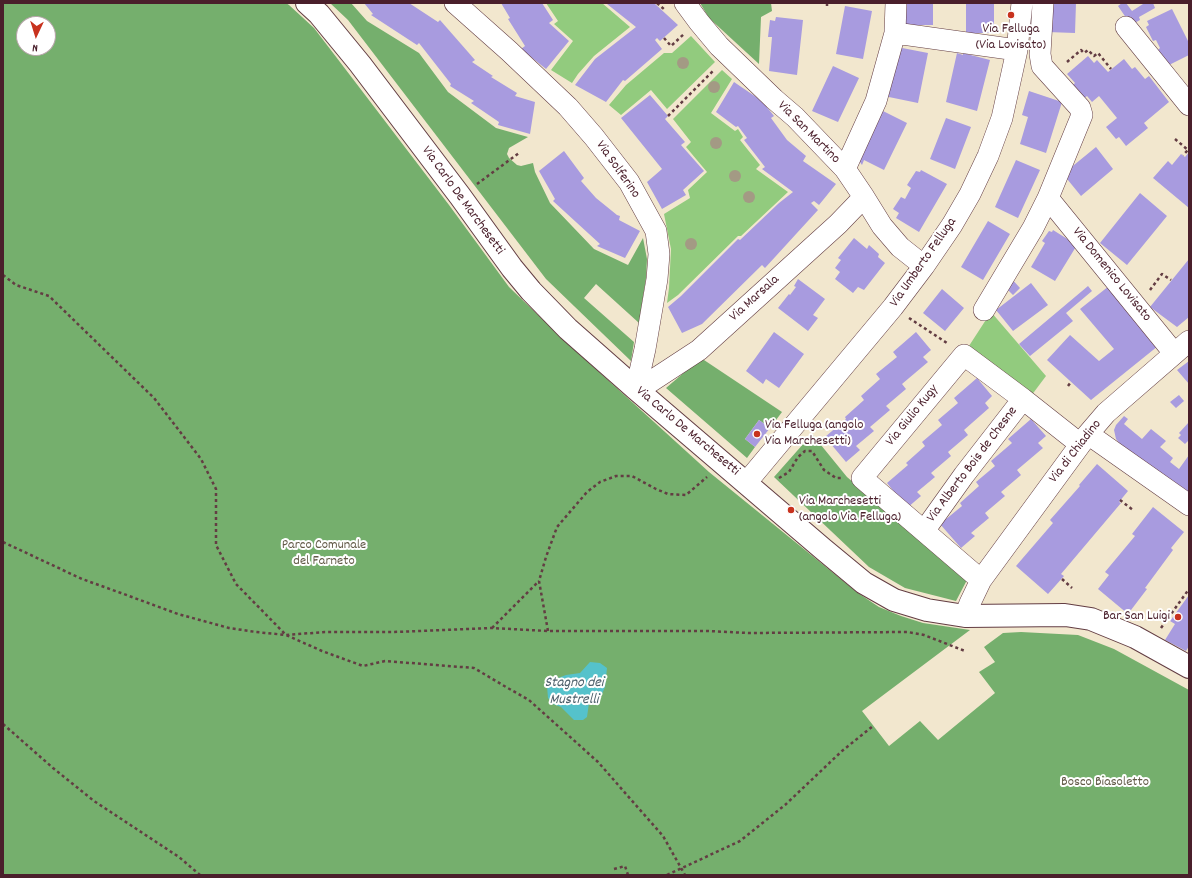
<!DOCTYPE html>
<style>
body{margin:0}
#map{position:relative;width:1192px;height:878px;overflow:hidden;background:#f2e7ce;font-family:Dekko,sans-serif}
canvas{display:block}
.frame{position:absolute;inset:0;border:4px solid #4a1f2b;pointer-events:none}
.north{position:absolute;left:16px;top:16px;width:40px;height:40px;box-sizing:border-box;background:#fff;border:1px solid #b7a5aa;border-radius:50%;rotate:184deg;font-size:11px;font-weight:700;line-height:16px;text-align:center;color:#4a1f2b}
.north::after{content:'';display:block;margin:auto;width:14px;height:18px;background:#c8321e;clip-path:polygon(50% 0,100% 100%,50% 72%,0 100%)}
</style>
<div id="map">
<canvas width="1192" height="878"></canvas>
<div class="frame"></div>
<div class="north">N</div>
</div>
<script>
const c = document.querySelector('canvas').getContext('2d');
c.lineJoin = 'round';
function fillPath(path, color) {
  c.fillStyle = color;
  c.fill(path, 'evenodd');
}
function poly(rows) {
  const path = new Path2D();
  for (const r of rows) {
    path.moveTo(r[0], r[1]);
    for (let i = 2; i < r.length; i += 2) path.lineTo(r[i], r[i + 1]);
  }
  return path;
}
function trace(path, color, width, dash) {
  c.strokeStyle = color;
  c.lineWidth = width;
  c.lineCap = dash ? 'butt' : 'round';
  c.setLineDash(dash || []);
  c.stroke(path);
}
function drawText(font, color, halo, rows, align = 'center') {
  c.font = font + ' Dekko,sans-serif';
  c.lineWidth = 4;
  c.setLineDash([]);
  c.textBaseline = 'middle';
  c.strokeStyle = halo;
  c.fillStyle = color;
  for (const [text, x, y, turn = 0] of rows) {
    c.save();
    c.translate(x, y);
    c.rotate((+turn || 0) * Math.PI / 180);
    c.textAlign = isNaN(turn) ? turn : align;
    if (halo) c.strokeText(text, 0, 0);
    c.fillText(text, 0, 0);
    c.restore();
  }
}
fillPath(poly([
 [546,3,602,3,630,27,594,56,578,74,572,83,551,70,573,41,554,24,558,21],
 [691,36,715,62,667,109,651,90,621,115,609,105,626,85,664,53,672,53],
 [722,70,732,79,711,113,735,131,738,129,743,137,740,140,760,165,756,169,788,192,741,236,738,236,678,295,667,303,669,288,671,249,664,214,690,198,688,190,707,172,686,147,691,142,673,119],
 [991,312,1046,376,1031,396,967,349]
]), '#92cb7e');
fillPath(poly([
 [3,3,286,3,289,5,314,28,449,205,509,287,565,341,709,472,858,593,879,607,901,616,923,623,970,630,862,711,889,746,920,721,938,740,995,693,979,672,995,662,984,647,1003,633,1021,632,1078,635,1114,649,1189,690,1189,875,3,875],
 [24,24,48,24,48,48,24,48],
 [330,3,351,3,367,21,419,53,448,92,496,128,528,137,509,148,507,154,509,158,517,165,521,166,533,163,535,172,550,203,594,249,628,265,643,238,647,259,646,278,639,323,596,284,584,298,634,342,631,361,546,279,348,20],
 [700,3,771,3,772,11,761,17,759,64,709,18],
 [701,358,782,412,770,428,759,420,745,439,755,447,747,458,666,388],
 [812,434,847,477,967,580,956,601,905,588,869,567,774,477]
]), '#75af6d');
fillPath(poly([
 [590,662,600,663,607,668,605,687,602,694,594,698,589,703,587,717,583,720,574,720,561,707,553,704,548,698,547,686,553,680,566,675,580,673]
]), '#55c2cb');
fillPath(poly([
 [364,3,409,3,438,22,440,20,475,60,472,62,493,76,491,77,517,93,515,96,535,102,530,134,498,125,499,122,471,103,474,101,450,86,451,84,419,43,417,45,371,15,373,14],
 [501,3,542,3,553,20,549,23,569,41,546,69,521,49,525,46,508,19,510,18],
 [608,3,654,3,678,25,660,41,657,38,655,40,662,49,625,81,623,80,606,102,575,85,595,59,636,27,607,4],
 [902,3,933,3,933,25,905,25],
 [966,3,994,3,994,33,966,33],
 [1049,3,1076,3,1075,33,1047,32],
 [1122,3,1126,3,1132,11,1143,4,1143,3,1153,3,1155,8,1139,17,1140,20,1131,25,1118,6],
 [845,6,872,11,863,59,836,54],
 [1172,9,1189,43,1189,55,1169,65,1165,59,1163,60,1158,50,1160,48,1156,40,1153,41,1146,27,1149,25,1147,21],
 [776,17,803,20,797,75,769,71,772,37,768,37,770,20,775,21],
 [897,47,928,53,918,103,884,96,896,69,893,69],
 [957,53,963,55,963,53,990,60,977,111,946,102],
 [1088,56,1094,63,1097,60,1108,72,1124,59,1132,69,1135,67,1145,79,1149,76,1169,102,1144,123,1148,128,1126,146,1119,137,1116,139,1106,127,1117,118,1099,96,1092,102,1087,96,1083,99,1072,86,1075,83,1067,74],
 [833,66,859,78,838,122,812,111],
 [734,82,762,101,774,116,771,118,787,140,806,156,803,161,836,184,819,205,814,201,811,203,818,210,765,268,762,265,702,324,682,333,668,307,681,296,738,239,740,240,779,203,793,192,762,169,765,167,744,140,747,138,738,126,736,127,716,112],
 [1029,91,1062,102,1046,153,1020,144,1028,117,1022,115],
 [650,95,668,116,665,119,685,142,681,145,704,171,683,190,686,195,662,209,647,182,662,169,621,118],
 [883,111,907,123,884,170,864,160,862,165,855,155],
 [946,118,971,127,955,169,930,159],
 [1096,147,1113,169,1081,196,1063,174],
 [564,151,584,178,581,181,596,198,617,215,620,216,619,220,640,231,625,258,597,246,600,244,553,201,555,199,539,171],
 [1189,152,1189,208,1153,178,1168,161,1172,165,1181,154,1185,157],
 [1016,160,1040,170,1018,218,995,207],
 [921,170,947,184,919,232,896,218,899,213,893,209,901,197,905,199,911,188,907,185,916,171,920,172],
 [1140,193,1167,216,1127,265,1100,243],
 [988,221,1010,234,983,280,961,267],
 [1053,230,1077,245,1055,281,1031,267,1045,243,1042,241,1049,231,1052,232],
 [854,238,867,249,869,245,879,254,878,257,885,263,864,290,858,287,853,293,835,279,840,272,835,268,841,260,838,258],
 [1189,259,1189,317,1177,327,1150,307],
 [1010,277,1020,288,1013,295,1004,286],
 [798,279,825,299,813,315,818,318,808,331,778,308,789,294,790,295,796,287,794,286],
 [1031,283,1048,305,1013,331,996,310],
 [1088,286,1092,291,1066,313,1073,321,1030,356,1019,344],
 [1109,286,1158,346,1091,400,1047,360,1070,335,1099,361,1114,349,1080,309],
 [942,289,964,308,945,331,923,313],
 [774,332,804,354,779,388,766,379,763,384,746,371],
 [916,332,931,350,923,357,928,362,902,384,906,389,886,406,890,410,870,427,874,431,856,446,860,450,846,462,825,437,846,419,845,417,864,400,861,396,880,379,876,374,897,357,893,352],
 [1189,361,1189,384,1177,370],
 [977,378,992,396,985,403,989,408,964,430,968,435,948,452,951,456,931,473,935,477,917,492,921,496,907,508,887,483,908,465,906,463,925,446,922,442,942,425,938,420,958,403,954,398],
 [1179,395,1184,401,1176,408,1170,402],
 [1124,416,1128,419,1124,424,1142,439,1151,429,1166,441,1160,447,1173,458,1170,462,1179,469,1189,455,1189,496,1121,445,1116,439,1114,430,1116,425],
 [1031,419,1046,436,1038,443,1043,448,1017,470,1021,475,1001,492,1005,496,985,513,989,518,971,533,975,536,961,548,940,524,962,506,960,503,979,486,976,482,995,466,991,461,1012,443,1008,439],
 [759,420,770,428,755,447,745,439],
 [1189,422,1189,440,1185,444,1178,438,1181,435,1179,433],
 [1097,464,1128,491,1119,502,1121,503,1061,574,1064,576,1048,594,1016,566,1053,523,1050,520,1080,486,1079,485],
 [1153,507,1184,532,1171,548,1173,550,1145,588,1147,589,1128,614,1098,589,1109,575,1105,572,1135,536,1132,534],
 [1189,595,1189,646,1186,651,1165,640,1175,624,1170,621]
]), '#a89bdf');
const minor = poly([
 [455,3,509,51,568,107,594,137,629,182,656,231,659,254,657,279,645,349,636,389],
 [685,3,699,22,719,46,774,99,795,117,845,169,864,197,882,226,900,247,924,266],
 [1126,27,1189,105],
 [895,33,1017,50],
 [845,169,876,101,895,33,896,3],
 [1048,198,1174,353],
 [984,310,1033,228,1048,198,1082,115,1080,108,1042,66,1040,54,1043,3],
 [636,389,644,386,699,350,838,224,864,197],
 [1088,434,1189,505],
 [746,483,893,307,924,266,952,225,970,194,988,156,1002,118,1017,50,1022,3],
 [924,531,964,475,1023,399],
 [981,580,862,478,964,355,1023,399,1080,444],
 [965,616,970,603,981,580,1088,434,1106,413,1189,341]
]);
const major = poly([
 [307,3,319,14,360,64,460,196,512,268,531,291,568,329,636,389,823,549,864,583,894,600,927,610,965,616,1065,615,1091,619,1135,637,1189,667]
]);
trace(minor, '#633d43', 22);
trace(major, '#633d43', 24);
trace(poly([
 [657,3,665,10],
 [827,3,827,7],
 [664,38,671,46,684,34],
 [1067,62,1081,50,1084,53,1088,50,1094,56,1098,53,1111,69],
 [668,116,714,70],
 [1175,139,1188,150,1183,155],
 [477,184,519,153],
 [3,275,16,285,49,296,154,398,201,459,216,489,216,545,236,584,286,635,322,651,363,666,385,661,474,668,506,687,529,700,598,762,663,836,685,875],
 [1150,290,1162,274,1171,280],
 [909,318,947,343],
 [1068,386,1071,382],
 [779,478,789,472,798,457,805,451,812,451,824,470,836,478,842,478],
 [1120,500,1133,510],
 [3,542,82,579,121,593,178,614,229,628,256,632,286,635,325,632,394,632,492,628,548,631,708,631,748,633,908,632,924,635,965,651],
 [1062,579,1072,588],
 [492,628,539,581],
 [1161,628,1189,589],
 [548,631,539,581,546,557,557,527,587,492,600,482,616,476,632,476,656,489,668,494,686,495,707,477],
 [3,724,53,768,94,801,179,857,200,875],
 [614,869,625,866,628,875],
 [667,875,740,841,785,805,842,751,873,726]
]), '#633d43', 2.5, [3, 3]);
trace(minor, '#fff', 21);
trace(major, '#fff', 22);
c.fillStyle = '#a39a84';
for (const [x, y] of [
 [683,63],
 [714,87],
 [716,143],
 [735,176],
 [749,197],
 [691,244]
]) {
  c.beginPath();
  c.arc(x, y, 6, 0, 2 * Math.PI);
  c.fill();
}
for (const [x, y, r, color] of [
 [1011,15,4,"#c8321e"],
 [757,434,4,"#c8321e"],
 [791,510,4,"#c8321e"],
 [1178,617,4,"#c8321e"]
]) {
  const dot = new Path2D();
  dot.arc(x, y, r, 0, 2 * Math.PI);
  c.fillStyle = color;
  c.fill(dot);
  trace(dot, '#fff', 1.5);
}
drawText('14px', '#4a1f2b', '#fff', [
 ["Via Felluga",1011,30,"center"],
 ["(Via Lovisato)",1011,46,"center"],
 ["Via Felluga (angolo",765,426],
 ["Via Marchesetti)",765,442],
 ["Via Marchesetti",799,502],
 ["(angolo Via Felluga)",799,518],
 ["Bar San Luigi",1170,617,"right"]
], 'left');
drawText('14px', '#4a1f2b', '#fff', [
 ["Via San Martino",808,133,45],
 ["Via Solferino",617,170,55],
 ["Via Carlo De Marchesetti",462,201,54],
 ["Via Umberto Felluga",924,263,-55],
 ["Via Domenico Lovisato",1111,275,51],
 ["Via Marsala",755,299,-42],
 ["Via Giulio Kugy",913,416,-51],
 ["Via Carlo De Marchesetti",687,432,40],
 ["Via di Chiadino",1076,452,-52],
 ["Via Alberto Bois de Chesne",973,465,-53]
]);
drawText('14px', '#635b48', '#fff', [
 ["Parco Comunale",324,546],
 ["del Farneto",324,562],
 ["Bosco Biasoletto",1105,783]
]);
drawText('italic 15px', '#4e606b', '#fff', [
 ["Stagno dei",574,684],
 ["Mustrelli",574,701]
]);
</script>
